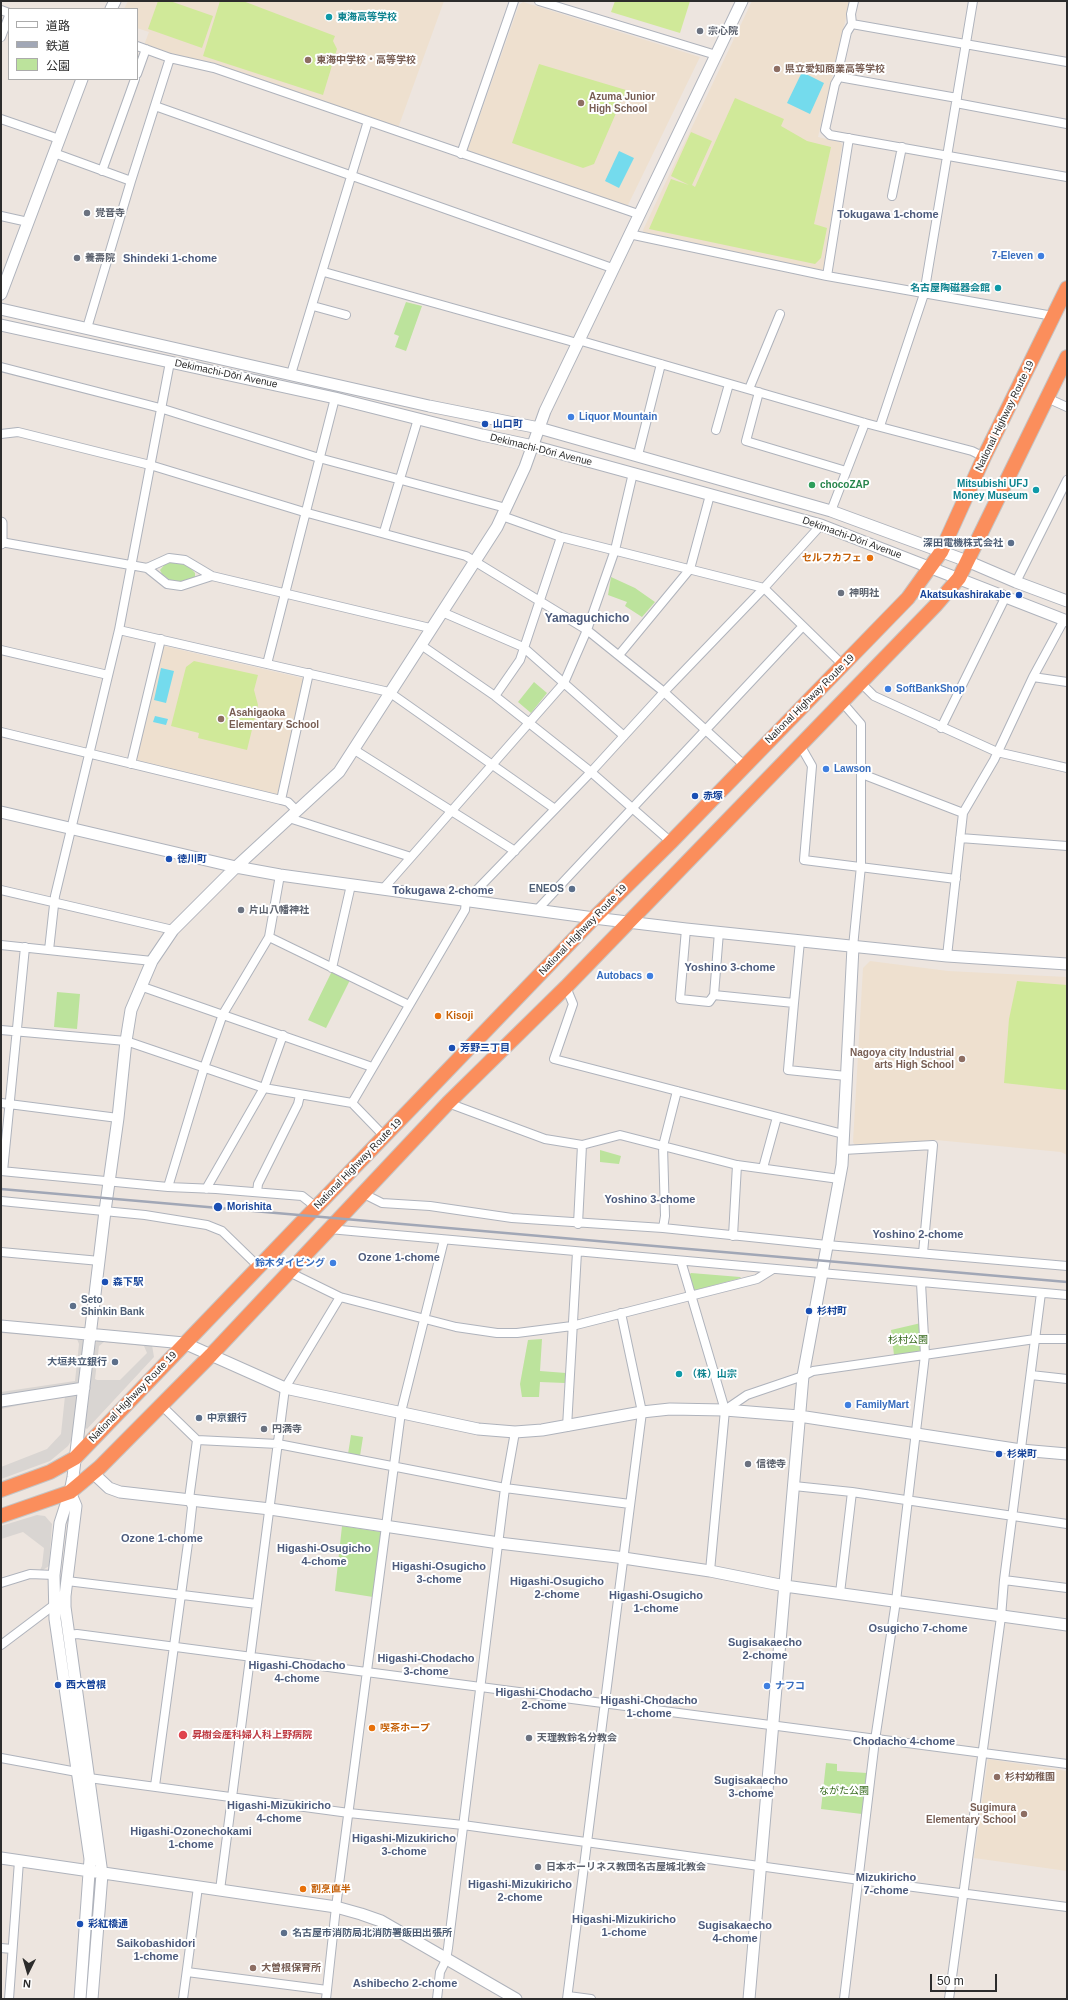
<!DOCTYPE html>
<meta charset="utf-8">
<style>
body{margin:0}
#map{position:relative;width:1068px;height:2000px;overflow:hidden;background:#ede5df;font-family:Arial,"Noto Sans JP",sans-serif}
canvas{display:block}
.frame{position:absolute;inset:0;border:2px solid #2c2c2c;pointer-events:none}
.legend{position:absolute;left:8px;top:8px;width:130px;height:72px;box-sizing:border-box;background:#fff;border:1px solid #ababab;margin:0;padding:5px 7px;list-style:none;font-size:12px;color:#2c2c2c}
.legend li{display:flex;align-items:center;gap:8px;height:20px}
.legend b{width:20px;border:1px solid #ababab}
.north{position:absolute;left:8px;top:1952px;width:40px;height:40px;-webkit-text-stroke:3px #fff;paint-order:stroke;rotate:185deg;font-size:11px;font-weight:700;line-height:16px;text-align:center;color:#2c2c2c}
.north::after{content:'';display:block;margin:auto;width:14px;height:18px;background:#2c2c2c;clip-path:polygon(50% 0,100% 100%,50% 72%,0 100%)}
.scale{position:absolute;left:930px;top:1974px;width:67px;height:18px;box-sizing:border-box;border:2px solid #2c2c2c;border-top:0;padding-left:5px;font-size:12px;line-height:14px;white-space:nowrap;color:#2c2c2c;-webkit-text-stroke:3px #fff;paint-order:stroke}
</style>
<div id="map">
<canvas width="1068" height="2000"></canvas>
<div class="frame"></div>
<ul class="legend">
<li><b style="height:5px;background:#fff"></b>道路</li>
<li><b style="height:5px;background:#a1a7b6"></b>鉄道</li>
<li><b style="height:11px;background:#bce39c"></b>公園</li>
</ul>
<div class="north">N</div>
<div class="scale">50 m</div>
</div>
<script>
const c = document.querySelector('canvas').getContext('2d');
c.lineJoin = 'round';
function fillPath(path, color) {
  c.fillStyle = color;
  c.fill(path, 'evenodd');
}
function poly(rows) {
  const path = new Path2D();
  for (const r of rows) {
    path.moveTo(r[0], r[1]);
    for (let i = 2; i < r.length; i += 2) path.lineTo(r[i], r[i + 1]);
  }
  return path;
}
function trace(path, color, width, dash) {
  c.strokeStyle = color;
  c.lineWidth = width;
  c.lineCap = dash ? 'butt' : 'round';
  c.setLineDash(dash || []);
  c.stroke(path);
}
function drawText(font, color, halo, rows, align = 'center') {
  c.font = font + ' Arial,"Noto Sans JP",sans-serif';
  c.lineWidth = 4;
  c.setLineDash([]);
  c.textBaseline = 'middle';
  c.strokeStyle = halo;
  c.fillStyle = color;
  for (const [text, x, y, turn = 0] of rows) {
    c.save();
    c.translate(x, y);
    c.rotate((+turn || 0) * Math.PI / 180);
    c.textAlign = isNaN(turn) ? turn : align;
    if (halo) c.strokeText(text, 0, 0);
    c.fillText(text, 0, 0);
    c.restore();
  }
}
fillPath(poly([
 [128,1,444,1,398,128,144,45,149,32,137,28,137,9,124,9],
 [752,1,850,1,818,137,840,142,842,145,824,268,820,271,644,233,643,230],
 [523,2,700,57,627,207,470,153,468,149,519,5],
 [164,646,302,678,305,682,280,792,277,795,138,761,137,757,162,647],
 [870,961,948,971,1067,977,1067,1155,1061,1152,936,1140,855,1145,853,1142,863,968],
 [988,1759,1067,1771,1067,1871,974,1858]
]), '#eee0cf');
fillPath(poly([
 [406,302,422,306,406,351,395,347,399,336,394,334],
 [167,562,188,565,195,573,195,577,182,582,170,580,162,574,160,570],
 [611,577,635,588,655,602,642,617,625,606,627,602,608,595],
 [534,682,547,693,531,713,518,702],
 [332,971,350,980,326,1028,308,1020],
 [57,992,80,994,77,1029,54,1027],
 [600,1150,621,1156,619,1164,600,1162],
 [691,1273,740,1277,741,1278,696,1290,691,1289,688,1276],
 [921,1323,922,1348,919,1352,894,1355,891,1330],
 [542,1339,540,1371,566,1373,565,1383,540,1382,539,1397,522,1397,520,1384,528,1340],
 [351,1435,363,1437,360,1456,348,1454],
 [342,1526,382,1532,373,1597,335,1591],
 [826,1763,837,1764,837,1771,867,1773,862,1814,821,1809]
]), '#bce39c');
fillPath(poly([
 [158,1,170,1,213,16,202,48,148,29],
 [220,1,243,1,335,36,333,41,337,49,323,95,203,56],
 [615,1,690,1,680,33,611,12],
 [539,64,626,90,594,164,583,168,512,143],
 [735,98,784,119,781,126,807,141,831,147,814,224,827,228,821,258,815,264,649,229,671,179,689,185,671,176,691,132,712,141,692,185,695,187],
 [194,661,258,675,254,690,258,705,247,750,198,738,199,733,171,726,186,667],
 [1017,981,1067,985,1067,1090,1004,1083,1009,1019]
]), '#d0e999');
fillPath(poly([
 [1,1330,82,1338,84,1343,79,1384,1,1400,1,1392,75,1381,79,1344,77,1339,1,1333],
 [97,1340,152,1345,154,1357,87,1429,85,1428,95,1346],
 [104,1342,144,1346,147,1353,120,1380,97,1380,95,1379,99,1346],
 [73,1394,76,1395,77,1399,71,1441,68,1446,50,1461,1,1479,1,1467,47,1449,61,1434,65,1396,1,1409,1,1406],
 [37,1515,45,1516,52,1524,49,1566,43,1570,40,1570,42,1566,44,1548,23,1532,1,1539,1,1526]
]), '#d9d5d2');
fillPath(poly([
 [802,72,824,83,810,114,787,103],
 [619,151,634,158,619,188,605,181],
 [161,668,174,671,166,703,154,700],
 [155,716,168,719,166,725,153,722]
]), '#74dbed');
const street = poly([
 [539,1,716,55],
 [854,1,851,14,852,24,847,32,839,67,839,77,835,84,825,130,830,135,1067,177],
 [1,10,9,13],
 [852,24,1067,62],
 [1,37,9,16],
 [137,46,170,58,214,68,638,214],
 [137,74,146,49],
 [839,77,957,98],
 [956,103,1067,124],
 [155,106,612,268],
 [1,119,59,139],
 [54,153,131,181],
 [461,154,514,1],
 [102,171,135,79],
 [892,196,902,147],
 [1,216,28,222],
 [629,234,827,276,1053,316],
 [324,272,577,343],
 [827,276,849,138],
 [313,306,346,315],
 [87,328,131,181,170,58],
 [578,340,865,423,972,451,984,457],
 [1,367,160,408,319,458,506,508],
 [291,374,368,121],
 [749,389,780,314],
 [759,392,746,441,846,471],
 [1047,398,1067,407],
 [880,426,924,294,973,1],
 [716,430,729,384],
 [1,434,18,432,150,465,304,512,466,556,587,630,664,692,744,765],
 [638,455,661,364],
 [831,511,865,423],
 [502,516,561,537,764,588,844,666],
 [384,532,418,419],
 [1,542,147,568,167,584,181,586,212,576],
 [147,568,169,558,185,560,212,576,430,628],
 [1016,582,1067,480],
 [442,612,523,647,624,736],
 [119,630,389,692,555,809],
 [421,645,495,696,591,772,671,842],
 [1,650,108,675],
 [619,655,690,569,710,495],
 [267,664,335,398],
 [1033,677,1067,682],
 [861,683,874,696,997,752,1067,768],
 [495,696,520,660,561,537],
 [842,702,861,724,861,866,853,947],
 [941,728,1006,596],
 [1,732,281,800,288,802,297,811],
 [800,745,812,766,804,860,956,879],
 [353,749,515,851],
 [131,764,161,639],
 [862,774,963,813],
 [281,800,309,673],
 [289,818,411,857],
 [960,838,1067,846],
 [383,889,564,683,587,630,615,550,633,473],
 [1,890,173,930],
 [537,910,802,627],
 [686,929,680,999,709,1002,714,995,719,932],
 [269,937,409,1005],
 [1,945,152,961],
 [49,950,55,896,119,630,170,362],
 [947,956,963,813,994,760,1033,677,1064,620],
 [332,968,351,885],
 [140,986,372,1067],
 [566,987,573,1004,554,1059,843,1134],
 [714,995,794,1003,800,941],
 [794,1003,788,1070,846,1076],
 [1,1030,126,1041,264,1088,352,1103,385,1137],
 [1,1103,118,1118],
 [352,1103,465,910,466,901,591,772,664,692,764,588,821,525],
 [448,1103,545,1139,582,1145,620,1135,737,1165,839,1179],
 [843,1150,933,1145,923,1253],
 [763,1168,777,1117],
 [1,1171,168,1187,216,1189,302,1196,316,1207],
 [3,1171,25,947],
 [168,1187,204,1068,223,1014,269,937,280,875],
 [206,1189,264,1088,283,1035],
 [257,1192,258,1184,298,1104,300,1095],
 [364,1194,382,1203,430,1206,512,1218,663,1228,827,1245,1067,1266],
 [1,1201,145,1215,207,1225,222,1231,259,1267],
 [578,1224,582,1145],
 [663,1228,665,1216,663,1146,677,1091],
 [329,1229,1067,1295],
 [733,1236,737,1165],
 [1,1252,100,1261],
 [681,1261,725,1410,710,1571],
 [289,1272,340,1297,456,1327,497,1333,517,1333,572,1326,757,1279,773,1269],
 [1031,1375,1067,1379],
 [161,1405,197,1440,278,1444,505,1488,630,1504],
 [725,1410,747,1395,803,1376,813,1371,1035,1339,1067,1339],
 [567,1427,577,1252],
 [794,1486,852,1492,1067,1524],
 [1004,1580,1067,1588],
 [67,1581,257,1604],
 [1,1583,30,1574,54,1575],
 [840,1593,852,1492],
 [68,1635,77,1634,1067,1764],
 [1,1645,54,1605],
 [1,1758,77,1772],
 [89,1778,349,1813,463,1825,860,1880,1067,1907],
 [155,1786,188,1543,192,1507,189,1499,197,1440],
 [220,1890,285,1388,340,1297],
 [1,1948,12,1949],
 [187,1972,327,1990],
 [568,1996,591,1999],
 [9,1999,19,1861],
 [183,1999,198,1887],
 [326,1999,336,1907,401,1412,444,1240],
 [437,1999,440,1972,446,1960,448,1948,505,1488,515,1432],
 [567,1999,642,1412,621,1313],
 [844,1999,875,1740,896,1601,925,1355,921,1283],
 [949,1999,1001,1617,1004,1580,1041,1293]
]);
const secondary = poly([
 [111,9,115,1],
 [1,294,82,79],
 [1,309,429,406,539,428,831,511,967,561,1016,582,1067,601],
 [1,325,335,398,482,435,533,446,821,525,1067,621],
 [1,523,1,543],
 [1,812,236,867,280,875,594,918,686,929,947,956,1067,964],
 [1,1326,184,1343,285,1388,478,1429,515,1432,542,1430,642,1412,670,1409,725,1410,799,1416,1021,1450,1067,1454],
 [1,1401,84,1388],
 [93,1473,109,1488,120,1492,270,1509,499,1543,617,1557,710,1571,785,1586,1067,1625],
 [70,1492,76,1506,65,1596,65,1607,102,1874,92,1999],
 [1,1858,336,1907,361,1914,381,1921,516,1999],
 [80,1999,90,1859,55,1619,54,1575,60,1523,70,1492,73,1477,105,1211,118,1118,126,1041,131,1010,152,961,173,930,236,867,339,772,497,527,525,467,545,411,742,1],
 [749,1999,803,1376,842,1165,853,947]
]);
const highway = poly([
 [1,1490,50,1472,75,1458,594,918,671,842,908,598,941,552,984,457,1067,288],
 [1,1516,70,1492,100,1467,211,1355,448,1103,566,987,935,606,959,578,1067,357]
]);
trace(street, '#afb3bc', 10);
trace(secondary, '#afb3bc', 13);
trace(highway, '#c4c4c4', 16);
trace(street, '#fff', 8);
trace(secondary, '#fff', 11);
trace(highway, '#fb8e5c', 14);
trace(poly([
 [1,1189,1067,1282]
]), '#a1a7b6', 2.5);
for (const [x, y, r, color] of [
 [329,17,4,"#0f9aa8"],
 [700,31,4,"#6b7280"],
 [308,60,4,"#8d6e63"],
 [777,69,4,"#8d6e63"],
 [581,103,4,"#8d6e63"],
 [87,213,4,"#6b7280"],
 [1041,256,4,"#3f7fe0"],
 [77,258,4,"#6b7280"],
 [998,288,4,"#0f9aa8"],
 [571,417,4,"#3f7fe0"],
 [485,424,4,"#1a4fb4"],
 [812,485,4,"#2e9e5b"],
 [1036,490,4,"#0f9aa8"],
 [1011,543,4,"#5c6f8a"],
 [870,558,4,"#e8710a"],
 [841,593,4,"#6b7280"],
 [1019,595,4,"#1a4fb4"],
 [888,689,4,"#3f7fe0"],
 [221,719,4,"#8d6e63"],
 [826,769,4,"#3f7fe0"],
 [695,796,4,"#1a4fb4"],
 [169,859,4,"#1a4fb4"],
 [572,889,4,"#5c6f8a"],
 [241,910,4,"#6b7280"],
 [650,976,4,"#3f7fe0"],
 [438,1016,4,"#e8710a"],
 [452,1048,4,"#1a4fb4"],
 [962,1059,4,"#8d6e63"],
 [218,1207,5,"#1a4fb4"],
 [333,1263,4,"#3f7fe0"],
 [105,1282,4,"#1a4fb4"],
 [73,1306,4,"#5c6f8a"],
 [809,1311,4,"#1a4fb4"],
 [115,1362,4,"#5c6f8a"],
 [679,1374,4,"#0f9aa8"],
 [848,1405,4,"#3f7fe0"],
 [199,1418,4,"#5c6f8a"],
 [264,1429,4,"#6b7280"],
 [999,1454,4,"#1a4fb4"],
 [748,1464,4,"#6b7280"],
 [58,1685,4,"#1a4fb4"],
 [767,1686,4,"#3f7fe0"],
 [372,1728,4,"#e8710a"],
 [183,1735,5,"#e0444e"],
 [529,1738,4,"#6b7280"],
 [997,1777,4,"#8d6e63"],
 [1024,1814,4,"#8d6e63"],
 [538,1867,4,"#6b7280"],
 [303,1889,4,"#e8710a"],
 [80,1924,4,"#1a4fb4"],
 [284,1933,4,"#5c6f8a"],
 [253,1968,4,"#8d6e63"]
]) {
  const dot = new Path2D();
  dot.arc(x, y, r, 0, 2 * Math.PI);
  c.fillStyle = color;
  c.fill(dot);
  trace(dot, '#fff', 1.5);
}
drawText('bold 10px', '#0d838f', '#fff', [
 ["東海高等学校",337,17],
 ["名古屋陶磁器会館",990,288,"right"],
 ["Mitsubishi UFJ",1028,484,"right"],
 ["Money Museum",1028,496,"right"],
 ["（株）山宗",687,1374]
], 'left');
drawText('bold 10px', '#5b616d', '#fff', [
 ["宗心院",708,31],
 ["覺音寺",95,213],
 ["養壽院",85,258],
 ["神明社",849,593],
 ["片山八幡神社",249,910],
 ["円満寺",272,1429],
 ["信徳寺",756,1464],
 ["天理教鈴名分教会",537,1738],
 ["日本ホーリネス教団名古屋城北教会",546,1867]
], 'left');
drawText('bold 10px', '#785e54', '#fff', [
 ["東海中学校・高等学校",316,60],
 ["県立愛知商業高等学校",785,69],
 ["Azuma Junior",589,97],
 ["High School",589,109],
 ["Asahigaoka",229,713],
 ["Elementary School",229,725],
 ["Nagoya city Industrial",954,1053,"right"],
 ["arts High School",954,1065,"right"],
 ["杉村幼稚園",1005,1777],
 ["Sugimura",1016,1808,"right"],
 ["Elementary School",1016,1820,"right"],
 ["大曽根保育所",261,1968]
], 'left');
drawText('bold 10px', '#366cbe', '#fff', [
 ["7-Eleven",1033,256,"right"],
 ["Liquor Mountain",579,417],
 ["SoftBankShop",896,689],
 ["Lawson",834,769],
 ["Autobacs",642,976,"right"],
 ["鈴木ダイビング",325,1263,"right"],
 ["FamilyMart",856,1405],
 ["ナフコ",775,1686]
], 'left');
drawText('10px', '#2c2c2c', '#fff', [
 ["Dekimachi-Dōri Avenue",226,374,12],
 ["National Highway Route 19",1005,416,-64],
 ["Dekimachi-Dōri Avenue",541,450,14],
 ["Dekimachi-Dōri Avenue",852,538,20],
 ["National Highway Route 19",810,699,-45],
 ["National Highway Route 19",583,930,-46],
 ["National Highway Route 19",358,1164,-46],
 ["National Highway Route 19",133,1397,-46]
]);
drawText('bold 10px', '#164399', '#fff', [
 ["山口町",493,424],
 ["Akatsukashirakabe",1011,595,"right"],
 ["赤塚",703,796],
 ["徳川町",177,859],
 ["芳野三丁目",460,1048],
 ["Morishita",227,1207],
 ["森下駅",113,1282],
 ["杉村町",817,1311],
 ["杉栄町",1007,1454],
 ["西大曽根",66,1685],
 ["彩紅橋通",88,1924]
], 'left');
drawText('bold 10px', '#27864d', '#fff', [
 ["chocoZAP",820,485]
], 'left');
drawText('bold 10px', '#4e5e75', '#fff', [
 ["深田電機株式会社",1003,543],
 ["ENEOS",564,889],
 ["Seto",81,1300,"left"],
 ["Shinkin Bank",81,1312,"left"],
 ["大垣共立銀行",107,1362],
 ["中京銀行",207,1418,"left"],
 ["名古屋市消防局北消防署飯田出張所",292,1933,"left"]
], 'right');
drawText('bold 10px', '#c56008', '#fff', [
 ["セルフカフェ",862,558,"right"],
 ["Kisoji",446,1016],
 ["喫茶ホープ",380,1728],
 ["割烹直半",311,1889]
], 'left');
drawText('10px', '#35691c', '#fff', [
 ["杉村公園",908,1340],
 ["ながた公園",844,1791]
]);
drawText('bold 10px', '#be3a42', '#fff', [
 ["昇樹会産科婦人科上野病院",192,1735]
], 'left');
drawText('bold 11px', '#4d5b7c', '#fff', [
 ["Tokugawa 1-chome",888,215],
 ["Shindeki 1-chome",170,259],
 ["Tokugawa 2-chome",443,891],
 ["Yoshino 3-chome",730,968],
 ["Yoshino 3-chome",650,1200],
 ["Yoshino 2-chome",918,1235],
 ["Ozone 1-chome",399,1258],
 ["Ozone 1-chome",162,1539],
 ["Higashi-Osugicho",324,1549],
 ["4-chome",324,1562],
 ["Higashi-Osugicho",439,1567],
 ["3-chome",439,1580],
 ["Higashi-Osugicho",557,1582],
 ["2-chome",557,1595],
 ["Higashi-Osugicho",656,1596],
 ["1-chome",656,1609],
 ["Osugicho 7-chome",918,1629],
 ["Sugisakaecho",765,1643],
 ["2-chome",765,1656],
 ["Higashi-Chodacho",426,1659],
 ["3-chome",426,1672],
 ["Higashi-Chodacho",297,1666],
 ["4-chome",297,1679],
 ["Higashi-Chodacho",544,1693],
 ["2-chome",544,1706],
 ["Higashi-Chodacho",649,1701],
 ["1-chome",649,1714],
 ["Chodacho 4-chome",904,1742],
 ["Sugisakaecho",751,1781],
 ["3-chome",751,1794],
 ["Higashi-Mizukiricho",279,1806],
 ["4-chome",279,1819],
 ["Higashi-Ozonechokami",191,1832],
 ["1-chome",191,1845],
 ["Higashi-Mizukiricho",404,1839],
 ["3-chome",404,1852],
 ["Mizukiricho",886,1878],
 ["7-chome",886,1891],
 ["Higashi-Mizukiricho",520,1885],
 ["2-chome",520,1898],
 ["Higashi-Mizukiricho",624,1920],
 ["1-chome",624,1933],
 ["Sugisakaecho",735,1926],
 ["4-chome",735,1939],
 ["Saikobashidori",156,1944],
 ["1-chome",156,1957],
 ["Ashibecho 2-chome",405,1984]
]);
drawText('bold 12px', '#4d5b7c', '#fff', [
 ["Yamaguchicho",587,619]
]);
</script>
